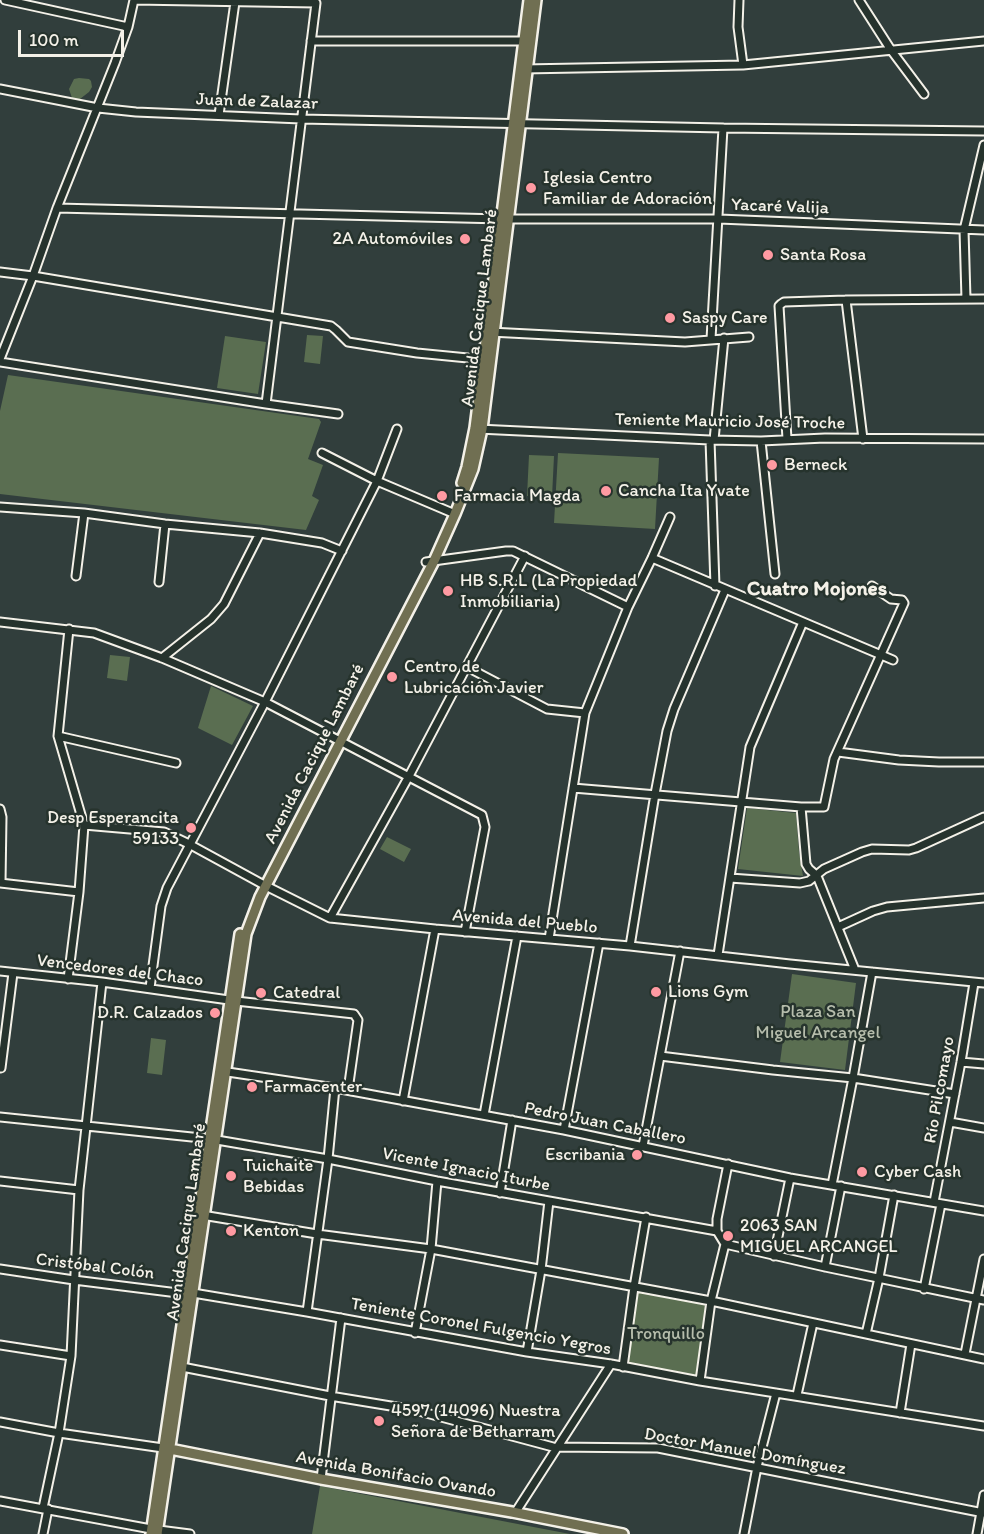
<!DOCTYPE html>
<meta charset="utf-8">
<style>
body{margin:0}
#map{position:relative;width:984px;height:1534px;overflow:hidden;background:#313e3c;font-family:Itim,sans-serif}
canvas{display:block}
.scale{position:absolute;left:18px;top:30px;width:106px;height:27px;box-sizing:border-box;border:3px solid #f4f1e8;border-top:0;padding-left:8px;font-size:18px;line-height:21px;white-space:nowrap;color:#f4f1e8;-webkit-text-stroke:4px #26332d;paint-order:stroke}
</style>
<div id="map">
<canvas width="984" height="1534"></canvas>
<div class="scale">100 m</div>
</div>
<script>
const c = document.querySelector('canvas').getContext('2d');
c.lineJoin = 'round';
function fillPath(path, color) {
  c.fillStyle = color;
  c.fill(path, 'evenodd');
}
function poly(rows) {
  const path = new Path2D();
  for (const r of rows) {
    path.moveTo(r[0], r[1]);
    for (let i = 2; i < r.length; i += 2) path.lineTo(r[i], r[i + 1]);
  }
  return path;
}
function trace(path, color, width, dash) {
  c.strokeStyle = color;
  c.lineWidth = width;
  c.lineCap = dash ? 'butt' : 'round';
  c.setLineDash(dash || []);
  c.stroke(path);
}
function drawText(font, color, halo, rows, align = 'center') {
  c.font = font + ' Itim,sans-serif';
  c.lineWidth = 5;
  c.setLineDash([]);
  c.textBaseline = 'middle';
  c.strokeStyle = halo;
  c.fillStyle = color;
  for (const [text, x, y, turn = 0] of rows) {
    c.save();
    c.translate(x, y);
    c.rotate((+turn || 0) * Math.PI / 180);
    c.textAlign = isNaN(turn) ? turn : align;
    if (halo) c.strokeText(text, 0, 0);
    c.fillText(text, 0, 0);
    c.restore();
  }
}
fillPath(poly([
 [79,78,89,79,91,81,92,87,89,92,76,102,72,98,69,89,74,79],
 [307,335,323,336,320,364,304,362],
 [225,336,266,342,258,394,217,388],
 [8,375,319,419,321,422,308,459,323,465,312,496,319,500,306,530,0,494,0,411],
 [558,453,659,458,655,529,554,523],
 [529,455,554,456,552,497,527,496],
 [110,655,130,657,127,681,107,678],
 [211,686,253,706,232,745,198,728],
 [747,808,796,813,799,852,803,876,738,869],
 [387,837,411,849,404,862,380,849],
 [792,974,856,983,845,1070,780,1062],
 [151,1038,166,1040,162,1075,147,1073],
 [637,1292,707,1304,696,1378,626,1365],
 [320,1486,570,1534,312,1534]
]), '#5a6e51');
const minor = poly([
 [5,0,128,27],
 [134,0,316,3,266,404],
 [739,0,738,27,743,65],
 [859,0,891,50,924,94],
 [311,41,528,41],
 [523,69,743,65,984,41],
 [0,89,98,108,136,112,301,119,723,128,984,131],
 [219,115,235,2],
 [57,208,502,219,719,219,984,230],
 [0,272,33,276,331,326,336,330,348,342,417,353,488,360],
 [966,299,964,230,984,145],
 [846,300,863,439],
 [490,332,685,342,749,337],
 [711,339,723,128],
 [0,359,33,276,57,208,115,63,128,27,134,0],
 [0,362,266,404,338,414],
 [478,429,710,440,761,441,825,438,984,439],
 [787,439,779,306,781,304,784,302,846,300,984,299],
 [710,440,715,586],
 [714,440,724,338],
 [761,441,775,574],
 [322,453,377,481,455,514],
 [0,507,84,513,165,524,260,533,322,543,342,551],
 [652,558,893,660],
 [426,562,506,551,513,551,628,607],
 [76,576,84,513],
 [159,582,165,524],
 [0,622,94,633,162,658,265,702,482,815,485,827,465,932],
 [162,658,211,619,224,604,260,533],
 [467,667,547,709,585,713],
 [58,736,176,763],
 [838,752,899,760,939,762,984,762],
 [573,788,801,807,824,807,834,759,904,603,902,600,891,599,872,586],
 [801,807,806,864,809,869,817,876,855,970],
 [0,809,2,817,1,883],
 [84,825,164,832,189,844,266,886,330,918,435,929,630,946,790,964,984,983],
 [730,878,800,883,809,881,824,869,862,852,872,849,909,850,916,848,984,817],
 [0,883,79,892],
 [330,918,409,776,525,556],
 [838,927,873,911,887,907,984,898],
 [549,939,585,713,628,607,652,558,670,517],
 [630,946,655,794,667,731,674,709,725,590],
 [718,955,750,747,803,622],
 [0,971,102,982,236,1001,354,1014,358,1020,348,1090],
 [68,979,79,892,84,825,58,736,69,629],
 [150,988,161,906,167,888,265,702,377,481,397,429],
 [660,1056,773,1070,853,1078,955,1094],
 [961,1062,984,1064],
 [1,1068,13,973],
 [221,1071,335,1088,564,1130,790,1178,984,1211],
 [403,1101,435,929],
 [484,1115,517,936],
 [0,1117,211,1139,328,1159,437,1181,717,1231],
 [950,1122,984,1128],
 [564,1130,599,943],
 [643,1146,680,951],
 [0,1181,79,1190],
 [832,1185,853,1078,872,972],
 [500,1193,512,1120],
 [934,1202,961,1062,974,983],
 [202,1215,317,1234,431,1249,711,1301,984,1359],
 [725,1244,825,1267,984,1300],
 [774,1256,790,1178],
 [825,1267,841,1186],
 [0,1269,74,1280,186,1294,193,1293,307,1312,527,1352,611,1364,700,1381,984,1426],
 [924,1289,941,1204],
 [307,1312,328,1159,335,1088],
 [415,1333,431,1249,437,1181],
 [866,1334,879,1278,894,1195],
 [0,1345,71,1356],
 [527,1352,541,1270,549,1201],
 [965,1354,984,1259],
 [177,1366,330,1396,415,1410,553,1447,658,1448,984,1513],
 [623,1367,634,1287,646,1217],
 [700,1381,711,1301,725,1244,717,1231,717,1219,728,1164],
 [797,1395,813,1323],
 [900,1413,911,1344],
 [0,1422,59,1433,163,1448],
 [321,1479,341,1318],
 [0,1501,151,1529,190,1534],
 [43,1508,59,1433,71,1356,79,1190,102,982],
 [515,1513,611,1364],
 [43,1534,48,1509],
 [744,1534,757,1467,776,1393],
 [977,1534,984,1495]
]);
const major = poly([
 [462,483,467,467,475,428,529,0],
 [165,1448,321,1479,512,1512,623,1534],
 [151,1534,240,934],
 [157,1534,246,934,260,897,434,561,455,514,473,469,482,429,536,0]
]);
trace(minor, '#f4f1e8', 11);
trace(major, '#f4f1e8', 14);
trace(minor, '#26332d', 7);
trace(major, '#706f52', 9);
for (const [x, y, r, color] of [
 [531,188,6,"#ff9aa2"],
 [465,239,6,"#ff9aa2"],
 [768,255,6,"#ff9aa2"],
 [670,318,6,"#ff9aa2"],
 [772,465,6,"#ff9aa2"],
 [606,491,6,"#ff9aa2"],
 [442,496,6,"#ff9aa2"],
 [448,591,6,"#ff9aa2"],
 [392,677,6,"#ff9aa2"],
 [191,828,6,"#ff9aa2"],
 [656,992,6,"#ff9aa2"],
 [261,993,6,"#ff9aa2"],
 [215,1013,6,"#ff9aa2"],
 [252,1087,6,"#ff9aa2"],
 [637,1155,6,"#ff9aa2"],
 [862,1172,6,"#ff9aa2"],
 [231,1176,6,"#ff9aa2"],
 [231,1231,6,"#ff9aa2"],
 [728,1236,6,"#ff9aa2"],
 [379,1421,6,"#ff9aa2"]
]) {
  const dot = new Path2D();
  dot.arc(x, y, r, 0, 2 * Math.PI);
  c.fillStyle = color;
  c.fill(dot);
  trace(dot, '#26332d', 2);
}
drawText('18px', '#f4f1e8', '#26332d', [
 ["Juan de Zalazar",257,102,2],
 ["Yacaré Valija",780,207,2],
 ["Avenida Cacique Lambaré",480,308,-83],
 ["Teniente Mauricio José Troche",730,422,1],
 ["Avenida Cacique Lambaré",315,754,-63],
 ["Avenida del Pueblo",525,922,5],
 ["Vencedores del Chaco",120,971,7],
 ["Río Pilcomayo",940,1090,-80],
 ["Pedro Juan Caballero",605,1124,11],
 ["Vicente Ignacio Iturbe",466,1170,11],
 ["Avenida Cacique Lambaré",187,1222,-82],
 ["Cristóbal Colón",95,1267,7],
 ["Teniente Coronel Fulgencio Yegros",481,1327,10],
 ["Doctor Manuel Domínguez",745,1452,10],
 ["Avenida Bonifacio Ovando",396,1475,10]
]);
drawText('18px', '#f4f1e8', '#26332d', [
 ["Iglesia Centro",543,178],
 ["Familiar de Adoración",543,199],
 ["2A Automóviles",453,239,"right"],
 ["Santa Rosa",780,255],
 ["Saspy Care",682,318],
 ["Berneck",784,465],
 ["Cancha Ita Yvate",618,491],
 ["Farmacia Magda",454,496],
 ["HB S.R.L (La Propiedad",460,581],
 ["Inmobiliaria)",460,602],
 ["Centro de",404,667],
 ["Lubricación Javier",404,688],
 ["Desp Esperancita",179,818,"right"],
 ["59133",179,839,"right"],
 ["Lions Gym",668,992],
 ["Catedral",273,993],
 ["D.R. Calzados",203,1013,"right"],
 ["Farmacenter",264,1087],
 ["Escribania",625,1155,"right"],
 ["Tuichaite",243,1166],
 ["Bebidas",243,1187],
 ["Cyber Cash",874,1172],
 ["2063 SAN",740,1226],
 ["MIGUEL ARCANGEL",740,1247],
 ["Kenton",243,1231],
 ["4597 (14096) Nuestra",391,1411],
 ["Señora de Betharram",391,1432]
], 'left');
drawText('18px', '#b6bdac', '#26332d', [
 ["Plaza San",818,1012],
 ["Miguel Arcangel",818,1033],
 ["Tronquillo",666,1334]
]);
drawText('bold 21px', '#f4f1e8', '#26332d', [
 ["Cuatro Mojones",817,590]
]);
</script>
